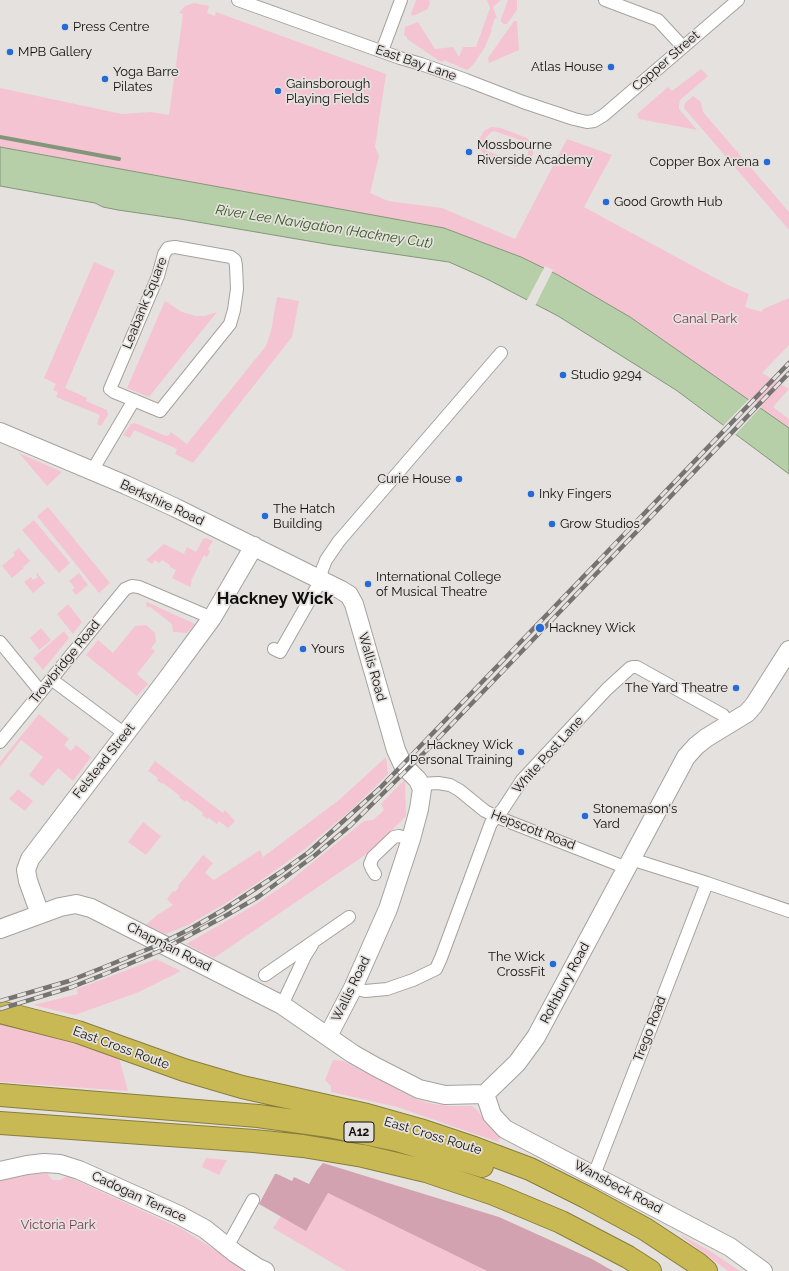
<!DOCTYPE html>
<style>
body{margin:0}
canvas{display:block;background:#e5e1de}
</style>
<canvas width="789" height="1271"></canvas>
<script>
const c = document.querySelector('canvas').getContext('2d');
c.lineJoin = 'round';
function fillPath(path, color) {
  c.fillStyle = color;
  c.fill(path, 'evenodd');
}
function poly(rows) {
  const path = new Path2D();
  for (const r of rows) {
    path.moveTo(r[0], r[1]);
    for (let i = 2; i < r.length; i += 2) path.lineTo(r[i], r[i + 1]);
  }
  return path;
}
function trace(path, color, width, dash) {
  c.strokeStyle = color;
  c.lineWidth = width;
  c.lineCap = dash ? 'butt' : 'round';
  c.setLineDash(dash || []);
  c.stroke(path);
}
function drawText(font, color, halo, rows, align = 'center') {
  c.font = font + ' Raleway,sans-serif';
  c.lineWidth = 3.5;
  c.setLineDash([]);
  c.textBaseline = 'middle';
  c.strokeStyle = halo;
  c.fillStyle = color;
  for (const [text, x, y, turn = 0] of rows) {
    c.save();
    c.translate(x, y);
    c.rotate((+turn || 0) * Math.PI / 180);
    c.textAlign = isNaN(turn) ? turn : align;
    if (halo) c.strokeText(text, 0, 0);
    c.fillText(text, 0, 0);
    c.restore();
  }
}
fillPath(poly([
 [416,0,429,0,430,2,428,9,413,16,411,14],
 [487,0,501,0,493,7,497,18,495,18,491,29,492,30,485,47,473,65,467,70,444,60,443,62,438,60,407,39,407,37,404,35,405,27,418,22,435,49,453,47,459,57,463,47,476,47,490,8],
 [508,0,517,0,517,10,507,24,504,24,501,22,501,19],
 [194,3,209,6,207,13,215,16,216,12,386,74,375,147,379,156,370,193,388,201,442,208,515,239,567,139,612,155,584,207,728,285,749,294,745,307,762,312,763,309,789,298,789,345,762,373,789,389,773,407,789,419,789,428,630,317,558,275,521,257,444,228,0,147,0,88,122,114,151,112,169,115,183,14,179,13,185,6],
 [514,21,517,21,519,50,489,63,488,58],
 [701,69,708,76,680,100,679,105,679,109,697,130,639,119,637,114,668,87,672,91],
 [693,96,701,102,703,112,789,212,789,230,684,108,685,103],
 [491,127,501,128,527,138,530,142,533,151,533,155,528,162,524,165,516,167,489,158,483,154,479,145,480,138,484,131],
 [494,131,523,141,528,146,528,154,525,158,523,161,516,162,487,151,484,144,485,139,490,133],
 [94,262,115,271,65,388,87,398,86,401,107,410,108,415,101,426,97,424,100,415,56,397,58,392,53,390,56,384,44,378],
 [277,297,299,301,292,337,193,463,175,454,177,449,134,430,130,438,123,435,131,424,135,423,166,436,169,435,171,432,187,444,266,346,271,331],
 [165,301,182,312,196,316,205,316,217,312,149,397,127,388],
 [19,453,62,472,47,486],
 [48,507,110,583,99,593,37,516],
 [34,520,70,563,59,573,22,530],
 [206,538,213,541,208,549,210,551,207,557,204,555,191,581,192,582,190,587,172,578,176,570,170,567,170,565,162,560,159,563,155,560,152,564,146,560,164,544,184,554,187,547,196,552,203,539],
 [19,548,30,561,23,567,24,568,12,578,2,566,15,555,13,553],
 [37,573,45,583,33,593,24,582,31,577,33,580,38,577,36,574],
 [79,573,88,585,76,595,72,590,75,588,69,581],
 [147,602,195,624,187,633,173,632,172,624,150,607,147,607,146,605],
 [68,604,82,622,73,634,57,614],
 [146,625,155,633,156,642,151,648,155,651,137,674,148,684,137,696,86,655,98,640,113,653,135,626],
 [41,628,51,640,39,650,30,638],
 [64,631,69,638,43,670,33,658],
 [39,714,69,739,64,745,71,751,76,745,91,757,73,781,58,768,43,786,29,775,43,757,21,740,0,767,0,762],
 [386,757,388,774,377,785,352,809,305,849,263,879,226,903,188,925,166,934,146,925,157,915,173,905,167,899,173,891,175,892,179,887,178,886,203,855,213,863,205,873,214,880,260,850,263,857,339,800],
 [155,761,223,813,225,810,235,821,228,828,219,821,217,824,209,818,207,819,202,815,203,813,186,800,185,802,179,797,180,796,163,783,162,784,157,780,158,778,148,771],
 [405,779,406,816,391,831,365,855,214,958,186,944,253,906,286,884,364,821,373,820,384,810,381,804],
 [18,789,33,801,25,811,9,799],
 [143,822,161,836,146,855,128,842],
 [156,959,181,971,139,992,75,1015,33,1005,78,994,77,989],
 [0,1017,118,1054,128,1091,0,1082],
 [333,1060,343,1061,416,1099,434,1104,450,1106,472,1106,478,1111,491,1129,501,1136,498,1142,397,1107,331,1092,331,1086,325,1080],
 [206,1158,227,1160,219,1175,202,1167],
 [47,1173,52,1180,61,1180,67,1176,182,1229,248,1271,0,1271,0,1180,19,1176],
 [328,1193,487,1271,346,1271,273,1228,281,1216,306,1230],
 [681,1235,710,1251,740,1271,728,1271,681,1236]
]), '#f5c4d2');
fillPath(poly([
 [323,1163,499,1217,592,1259,613,1271,487,1271,328,1193,306,1231,259,1204,275,1174,277,1174,292,1181,294,1177,309,1184,317,1170]
]), '#d3a2b0');
const water = poly([
 [0,147,444,228,521,257,558,275,630,317,789,428,789,474,676,390,558,316,485,278,449,262,332,245,180,219,118,210,103,207,95,203,0,186,0,147]
]);
fillPath(water, '#b6cfa8');
trace(water, '#84967a', 1);
fillPath(poly([
 [545,266,553,270,535,306,526,302],
 [750,398,762,406,735,435,723,426]
]), '#e5e1de');
trace(poly([
 [0,137,119,159]
]), '#84967a', 4);
const street = poly([
 [238,0,400,58,421,64,466,80,523,102,574,119,587,122,594,121,604,115,738,0],
 [605,0,658,20,683,47],
 [382,51,401,0],
 [175,247,231,257,235,260,236,266,237,289,234,310,230,324,160,411,114,392,110,389,158,276,164,254,168,248,175,247],
 [92,471,134,400],
 [0,642,41,692],
 [274,649,280,652,321,580,322,570,326,560,339,541,501,353],
 [51,679,125,734],
 [0,742,125,589,132,586,139,587,212,618],
 [421,784,438,783,450,785,459,790,485,811,497,817,627,868],
 [631,859,707,883,789,911],
 [375,874,372,869,370,864,373,857,394,837,399,836,411,839],
 [265,975,349,917],
 [353,988,365,991,387,989,413,980,436,969,441,958,491,823,503,809,522,780,607,689,630,668,633,667,637,667,723,715,729,723],
 [282,1005,305,956,312,945],
 [594,1175,707,883],
 [227,1247,253,1200]
]);
const secondary = poly([
 [0,432,126,485,176,508,341,590,349,595,354,604,396,750,403,765,418,780,422,789,419,809,411,839,388,909,353,988,328,1036],
 [40,914,28,881,26,870,30,859,164,683,212,618,254,546],
 [0,929,60,907,76,904,91,908,282,1005,353,1054,376,1067,419,1089,445,1095,485,1094,517,1063,536,1037,686,757,696,746,706,738,747,713,754,705,789,650],
 [485,1094,492,1115,505,1129,730,1247,763,1271],
 [0,1171,27,1165,44,1163,60,1164,79,1170,179,1215,205,1229,235,1253,258,1268,265,1271]
]);
const highway = poly([
 [0,1012,78,1032,184,1070,242,1087,367,1115,420,1130,474,1148,530,1169,586,1197,645,1229,698,1264,706,1271],
 [0,1095,258,1116,329,1126,397,1140,482,1166],
 [0,1123,254,1141,303,1146,363,1156,426,1171,494,1194,561,1222,628,1257,650,1271]
]);
trace(street, '#a5a29e', 14);
trace(secondary, '#a5a29e', 20);
trace(highway, '#887e3c', 24);
trace(street, '#fff', 12);
trace(secondary, '#fff', 18);
trace(highway, '#c8b955', 22);
const rail = poly([
 [0,1001,69,981,102,968,158,945,190,929,223,910,281,872,309,852,380,788,789,363],
 [0,1009,72,987,105,974,162,950,227,915,258,897,314,856,351,825,429,748,789,373]
]);
trace(rail, '#767472', 4.5);
trace(rail, '#e5e1de', 3, [9]);
for (const [x, y, r, color] of [
 [65,27,4,"#256bd7"],
 [10,52,4,"#256bd7"],
 [611,67,4,"#256bd7"],
 [105,79,4,"#256bd7"],
 [278,91,4,"#256bd7"],
 [469,152,4,"#256bd7"],
 [767,162,4,"#256bd7"],
 [606,202,4,"#256bd7"],
 [563,375,4,"#256bd7"],
 [459,479,4,"#256bd7"],
 [531,494,4,"#256bd7"],
 [265,516,4,"#256bd7"],
 [552,524,4,"#256bd7"],
 [368,584,4,"#256bd7"],
 [540,628,5,"#256bd7"],
 [303,649,4,"#256bd7"],
 [736,688,4,"#256bd7"],
 [521,752,4,"#256bd7"],
 [585,816,4,"#256bd7"],
 [553,964,4,"#256bd7"]
]) {
  const dot = new Path2D();
  dot.arc(x, y, r, 0, 2 * Math.PI);
  c.fillStyle = color;
  c.fill(dot);
  trace(dot, '#e5e1de', 1.5);
}
for (const [x, y, w] of [
 [359,1132,30]
]) {
  const box = new Path2D();
  box.roundRect(x - w / 2, y - 10, w, 20, 3);
  c.fillStyle = '#e5e1de';
  c.fill(box);
  trace(box, '#11100f', 1);
}
drawText('bold 12px', '#11100f', null, [
 ["A12",359,1132]
]);
drawText('13px', '#11100f', '#e5e1de', [
 ["Press Centre",73,27],
 ["MPB Gallery",18,52],
 ["Atlas House",603,67,"right"],
 ["Yoga Barre",113,72],
 ["Pilates",113,87],
 ["Gainsborough",286,84],
 ["Playing Fields",286,99],
 ["Mossbourne",477,145],
 ["Riverside Academy",477,160],
 ["Copper Box Arena",759,162,"right"],
 ["Good Growth Hub",614,202],
 ["Studio 9294",571,375],
 ["Curie House",451,479,"right"],
 ["Inky Fingers",539,494],
 ["The Hatch",273,509],
 ["Building",273,524],
 ["Grow Studios",560,524],
 ["International College",376,577],
 ["of Musical Theatre",376,592],
 ["Hackney Wick",549,628],
 ["Yours",311,649],
 ["The Yard Theatre",728,688,"right"],
 ["Hackney Wick",513,745,"right"],
 ["Personal Training",513,760,"right"],
 ["Stonemason's",593,809],
 ["Yard",593,824],
 ["The Wick",545,957,"right"],
 ["CrossFit",545,972,"right"]
], 'left');
drawText('13px', '#11100f', '#e5e1de', [
 ["Copper Street",666,61,-41],
 ["East Bay Lane",416,63,19],
 ["Leabank Square",145,303,-68],
 ["Berkshire Road",162,503,25],
 ["Trowbridge Road",65,662,-51],
 ["Wallis Road",372,667,74],
 ["White Post Lane",548,755,-48],
 ["Felstead Street",104,761,-52],
 ["Hepscott Road",533,830,21],
 ["Chapman Road",169,947,27],
 ["Rothbury Road",565,983,-62],
 ["Wallis Road",351,989,-64],
 ["Trego Road",650,1029,-69],
 ["East Cross Route",121,1048,20],
 ["East Cross Route",433,1136,17],
 ["Wansbeck Road",618,1187,28],
 ["Cadogan Terrace",139,1197,25]
]);
drawText('13px', '#7c3d52', '#e5e1de', [
 ["Canal Park",705,319],
 ["Victoria Park",58,1225]
]);
drawText('italic 14px', '#395a23', '#e5e1de', [
 ["River Lee Navigation (Hackney Cut)",324,227,9]
]);
drawText('bold 17px', '#11100f', '#e5e1de', [
 ["Hackney Wick",275,599]
]);
</script>
